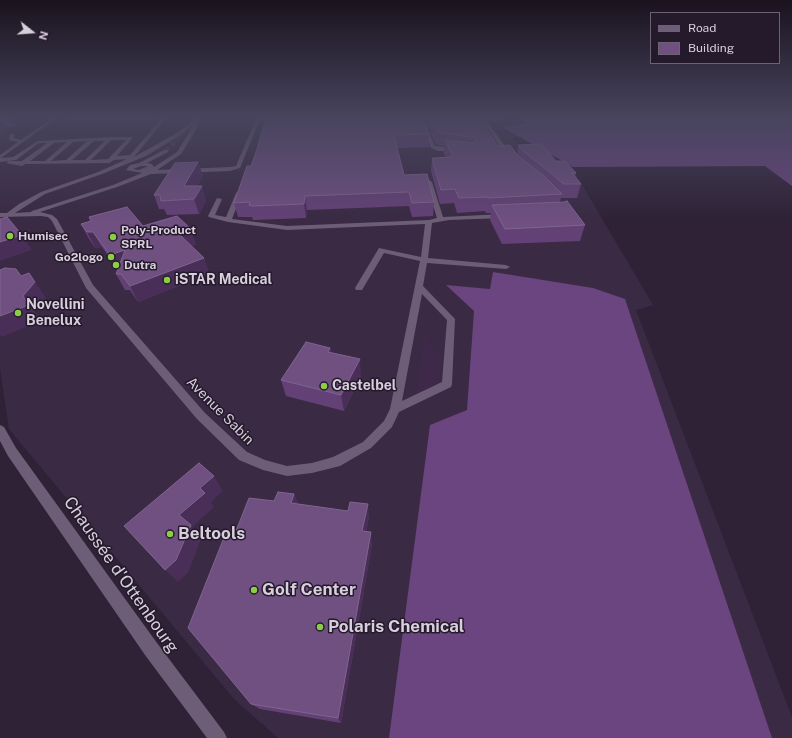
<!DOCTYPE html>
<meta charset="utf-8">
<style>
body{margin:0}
#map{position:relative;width:792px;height:738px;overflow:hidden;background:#2f2236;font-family:"Public Sans",sans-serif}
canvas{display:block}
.legend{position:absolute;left:650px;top:12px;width:130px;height:52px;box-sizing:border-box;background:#25192c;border:1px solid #6c6272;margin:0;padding:5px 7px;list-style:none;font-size:12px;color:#d7cfdc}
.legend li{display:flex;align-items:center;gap:8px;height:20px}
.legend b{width:20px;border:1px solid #6c6272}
.north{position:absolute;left:12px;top:12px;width:40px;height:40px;-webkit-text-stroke:3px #25192c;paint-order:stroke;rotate:107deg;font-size:11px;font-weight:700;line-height:16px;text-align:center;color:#d7cfdc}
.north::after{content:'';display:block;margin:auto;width:14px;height:18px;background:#d7cfdc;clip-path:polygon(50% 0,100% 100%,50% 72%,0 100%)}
</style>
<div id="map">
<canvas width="792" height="738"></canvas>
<ul class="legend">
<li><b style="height:5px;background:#6d5d77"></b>Road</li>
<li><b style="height:11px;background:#6f5081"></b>Building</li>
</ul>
<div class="north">N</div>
</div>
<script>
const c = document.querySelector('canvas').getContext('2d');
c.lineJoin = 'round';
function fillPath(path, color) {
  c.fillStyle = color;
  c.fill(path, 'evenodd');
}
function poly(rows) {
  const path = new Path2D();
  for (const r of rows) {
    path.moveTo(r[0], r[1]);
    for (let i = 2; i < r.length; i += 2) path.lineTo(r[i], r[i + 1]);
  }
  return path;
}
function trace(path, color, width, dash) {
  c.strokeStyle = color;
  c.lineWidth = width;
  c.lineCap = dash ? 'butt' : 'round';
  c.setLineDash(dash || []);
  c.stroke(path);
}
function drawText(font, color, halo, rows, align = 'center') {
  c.font = font + ' "Public Sans",sans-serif';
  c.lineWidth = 3;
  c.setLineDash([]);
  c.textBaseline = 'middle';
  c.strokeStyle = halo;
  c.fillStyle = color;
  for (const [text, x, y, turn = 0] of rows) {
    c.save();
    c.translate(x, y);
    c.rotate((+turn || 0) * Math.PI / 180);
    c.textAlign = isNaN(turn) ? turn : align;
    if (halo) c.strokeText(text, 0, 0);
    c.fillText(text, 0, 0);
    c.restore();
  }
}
fillPath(poly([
 [0,117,522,117,528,122,501,127,525,135,512,138,520,146,561,167,571,166,653,305,636,310,792,717,792,738,278,738,235,700,9,429,0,369]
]), '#3a2a44');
fillPath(poly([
 [424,336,442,357,441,369,436,382,427,389,416,394]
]), '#3e294b');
fillPath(poly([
 [520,117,792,117,792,186,765,166,573,167,502,127,526,123],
 [493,272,593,288,625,299,772,738,389,738,430,425,467,410,474,311,446,285,490,289]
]), '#6a457f');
trace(poly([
 [166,151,199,117]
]), '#483c4f', 5, [5, 2.5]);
fillPath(poly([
 [54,117,58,117,1,158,13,157,38,141,111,137,132,137,132,139,117,156,130,155,163,117,167,117,134,157,175,134,199,117,201,118,193,135,181,154,157,170,230,167,236,166,257,117,261,117,240,168,230,171,151,174,117,187,40,212,52,215,57,219,93,285,205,413,247,452,265,460,287,466,312,463,333,457,363,442,384,421,390,409,420,261,384,253,362,290,356,290,355,288,379,248,421,257,425,224,287,230,228,222,209,217,208,216,217,198,222,199,215,215,226,217,236,193,239,191,242,193,232,219,287,226,429,220,437,218,426,182,429,180,432,182,443,217,504,214,507,216,504,218,449,220,432,223,428,258,506,265,510,267,506,269,427,263,423,286,455,319,452,384,451,387,399,412,392,427,371,448,340,466,312,473,287,476,263,470,239,460,197,419,86,288,52,221,48,217,41,216,0,217,0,213,7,213,19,204,41,192,98,172,127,159,114,160,109,163,25,164,22,166,6,163,9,161,22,161,47,143,39,143,16,160,0,162,0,155,18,142,9,140,10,134,14,134,14,138,21,140,54,117],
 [194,124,177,152,154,167,152,164,147,163,168,152,168,150,164,150,139,163,130,165,126,170,142,173,113,185,32,211,31,212,15,213,45,194,102,174,146,156,179,136,194,124],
 [111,140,126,140,108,159,91,160,111,140],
 [87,141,66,160,51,161,73,142,87,141],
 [94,141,105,141,85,160,72,160,94,141],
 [67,142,45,161,30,161,54,143,67,142],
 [141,166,148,166,139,170,133,169,141,166],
 [422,294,447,320,442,382,402,401,422,294],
 [266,117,270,117,262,145,257,146,266,117],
 [418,117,422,117,435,146,458,148,461,150,460,151,438,151,431,148,418,117],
 [480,117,484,117,512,156,511,157,507,157,480,117],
 [0,425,4,427,16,448,157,643,224,732,227,738,207,738,145,655,8,456,0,441,0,425]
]), '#6d5d77');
fillPath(poly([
 [0,117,35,117,23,125,15,127,5,127,8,132,0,136],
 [67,117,158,117,155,120,70,122],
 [266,117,344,117,344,118,429,134,429,147,397,148,404,175,434,202,433,216,412,217,409,206,307,210,306,218,255,220,253,220,252,217,238,217,234,203,251,166,266,123,265,118],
 [423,117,483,117,482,123,498,146,517,155,518,145,556,161,576,173,575,176,581,184,577,198,561,198,560,202,585,225,580,241,502,244,490,220,491,213,486,213,485,211,457,213,454,203,440,204,431,171,432,158,446,158,444,153,445,146,436,145],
 [486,117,504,117,504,122,490,122],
 [198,162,203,176,197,186,206,200,199,214,167,215,164,209,159,209,154,195],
 [89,217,143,226,196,244,191,246,204,258,209,274,138,302,130,290,125,290,116,274,118,270,102,247,95,248,89,239,81,224,91,221],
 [330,348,331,353,361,376,344,411,286,396,281,380],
 [294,494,298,504,369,517,366,532,372,544,341,723,260,709,251,704,236,531,274,501]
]), '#634176');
fillPath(poly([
 [9,117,35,117,23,125,15,127],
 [154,117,158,117,155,120],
 [324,117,344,117,343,125,325,127],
 [0,120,1,120,8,132,1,136,0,135],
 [198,162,203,176,190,200,184,186],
 [202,186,206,200,199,214,194,199],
 [305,196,307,210,306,218,304,204],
 [191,229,196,244,184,248,178,233],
 [87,232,93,232,102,247,95,248],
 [22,235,32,250,0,261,0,242],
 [125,250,118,271,110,255],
 [204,258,209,274,138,302,130,286],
 [35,282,46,298,35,312,41,321,2,337,0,335,0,316,23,296],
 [330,348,332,364,328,352],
 [360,359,361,376,344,411,341,395],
 [214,476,223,491,211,502,214,507,192,527,201,539,188,573,178,582,165,570,179,515,200,488],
 [294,494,299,507,291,503],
 [368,504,369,517,364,543,362,531],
 [371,532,372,544,341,723,338,718]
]), '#492e58');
const building = poly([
 [266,117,325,117,326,118,348,117,422,117,429,134,394,135,404,175,427,174,434,202,412,203,409,192,305,196,304,204,252,206,249,205,250,202,234,203,247,166,251,166,268,118,265,118,266,117],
 [429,117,478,117,498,146,510,145,518,156,545,177,562,194,488,198,488,197,459,198,455,189,441,190,432,158,453,157,445,140,472,143,477,140,476,138,437,132,429,117],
 [541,144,556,161,565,161,576,173,572,173,581,184,563,184,551,173,524,152,518,145,541,144],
 [198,162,184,186,202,186,194,199,161,201,160,195,154,195,175,163,198,162],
 [567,201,585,225,505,229,492,205,564,202,567,201],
 [127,207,143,226,177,216,191,229,178,233,204,258,130,286,121,274,116,274,125,250,110,255,93,232,87,232,81,224,91,221,89,217,127,207],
 [7,217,22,235,0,242,0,219,7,217],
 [5,268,16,269,21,276,29,273,35,282,23,296,29,305,0,316,0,270,5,268],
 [306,342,330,348,328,352,360,359,341,395,281,380,306,342],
 [199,463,214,476,200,488,205,493,179,515,191,525,176,560,165,570,124,526,199,463],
 [278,492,294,494,291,503,348,511,350,502,368,504,362,531,371,532,338,718,251,704,188,628,227,530,236,531,249,498,274,501,278,492]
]);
fillPath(building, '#6f5081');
trace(building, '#80648f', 1);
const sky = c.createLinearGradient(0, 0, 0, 220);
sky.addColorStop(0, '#1a131e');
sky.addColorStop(0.53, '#47445d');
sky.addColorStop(1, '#47445d00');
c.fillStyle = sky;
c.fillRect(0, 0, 792, 220);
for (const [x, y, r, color] of [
 [10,236,4,"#8bce46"],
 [113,237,4,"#8bce46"],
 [111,257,4,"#8bce46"],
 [116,265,4,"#8bce46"],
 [167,280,4,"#8bce46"],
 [18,313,4,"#8bce46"],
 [324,386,4,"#8bce46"],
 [170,534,4,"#8bce46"],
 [254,590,4,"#8bce46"],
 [320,627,4,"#8bce46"]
]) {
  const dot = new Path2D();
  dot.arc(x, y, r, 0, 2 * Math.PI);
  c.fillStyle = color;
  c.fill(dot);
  trace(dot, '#25192c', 1.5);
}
drawText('bold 12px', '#d7cfdc', '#25192c', [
 ["Poly-Product",121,230],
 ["SPRL",121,244],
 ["Humisec",18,236],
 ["Go2logo",103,257,"right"],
 ["Dutra",124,265]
], 'left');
drawText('bold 14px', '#d7cfdc', '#25192c', [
 ["iSTAR Medical",175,280],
 ["Novellini",26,305],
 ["Benelux",26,321],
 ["Castelbel",332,386]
], 'left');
drawText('14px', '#d7cfdc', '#25192c', [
 ["Avenue Sabin",220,411,45]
]);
drawText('bold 17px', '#d7cfdc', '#25192c', [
 ["Beltools",178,534],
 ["Golf Center",262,590],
 ["Polaris Chemical",328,627]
], 'left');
drawText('17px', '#d7cfdc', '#25192c', [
 ["Chaussée d'Ottenbourg",121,575,55]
]);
</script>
